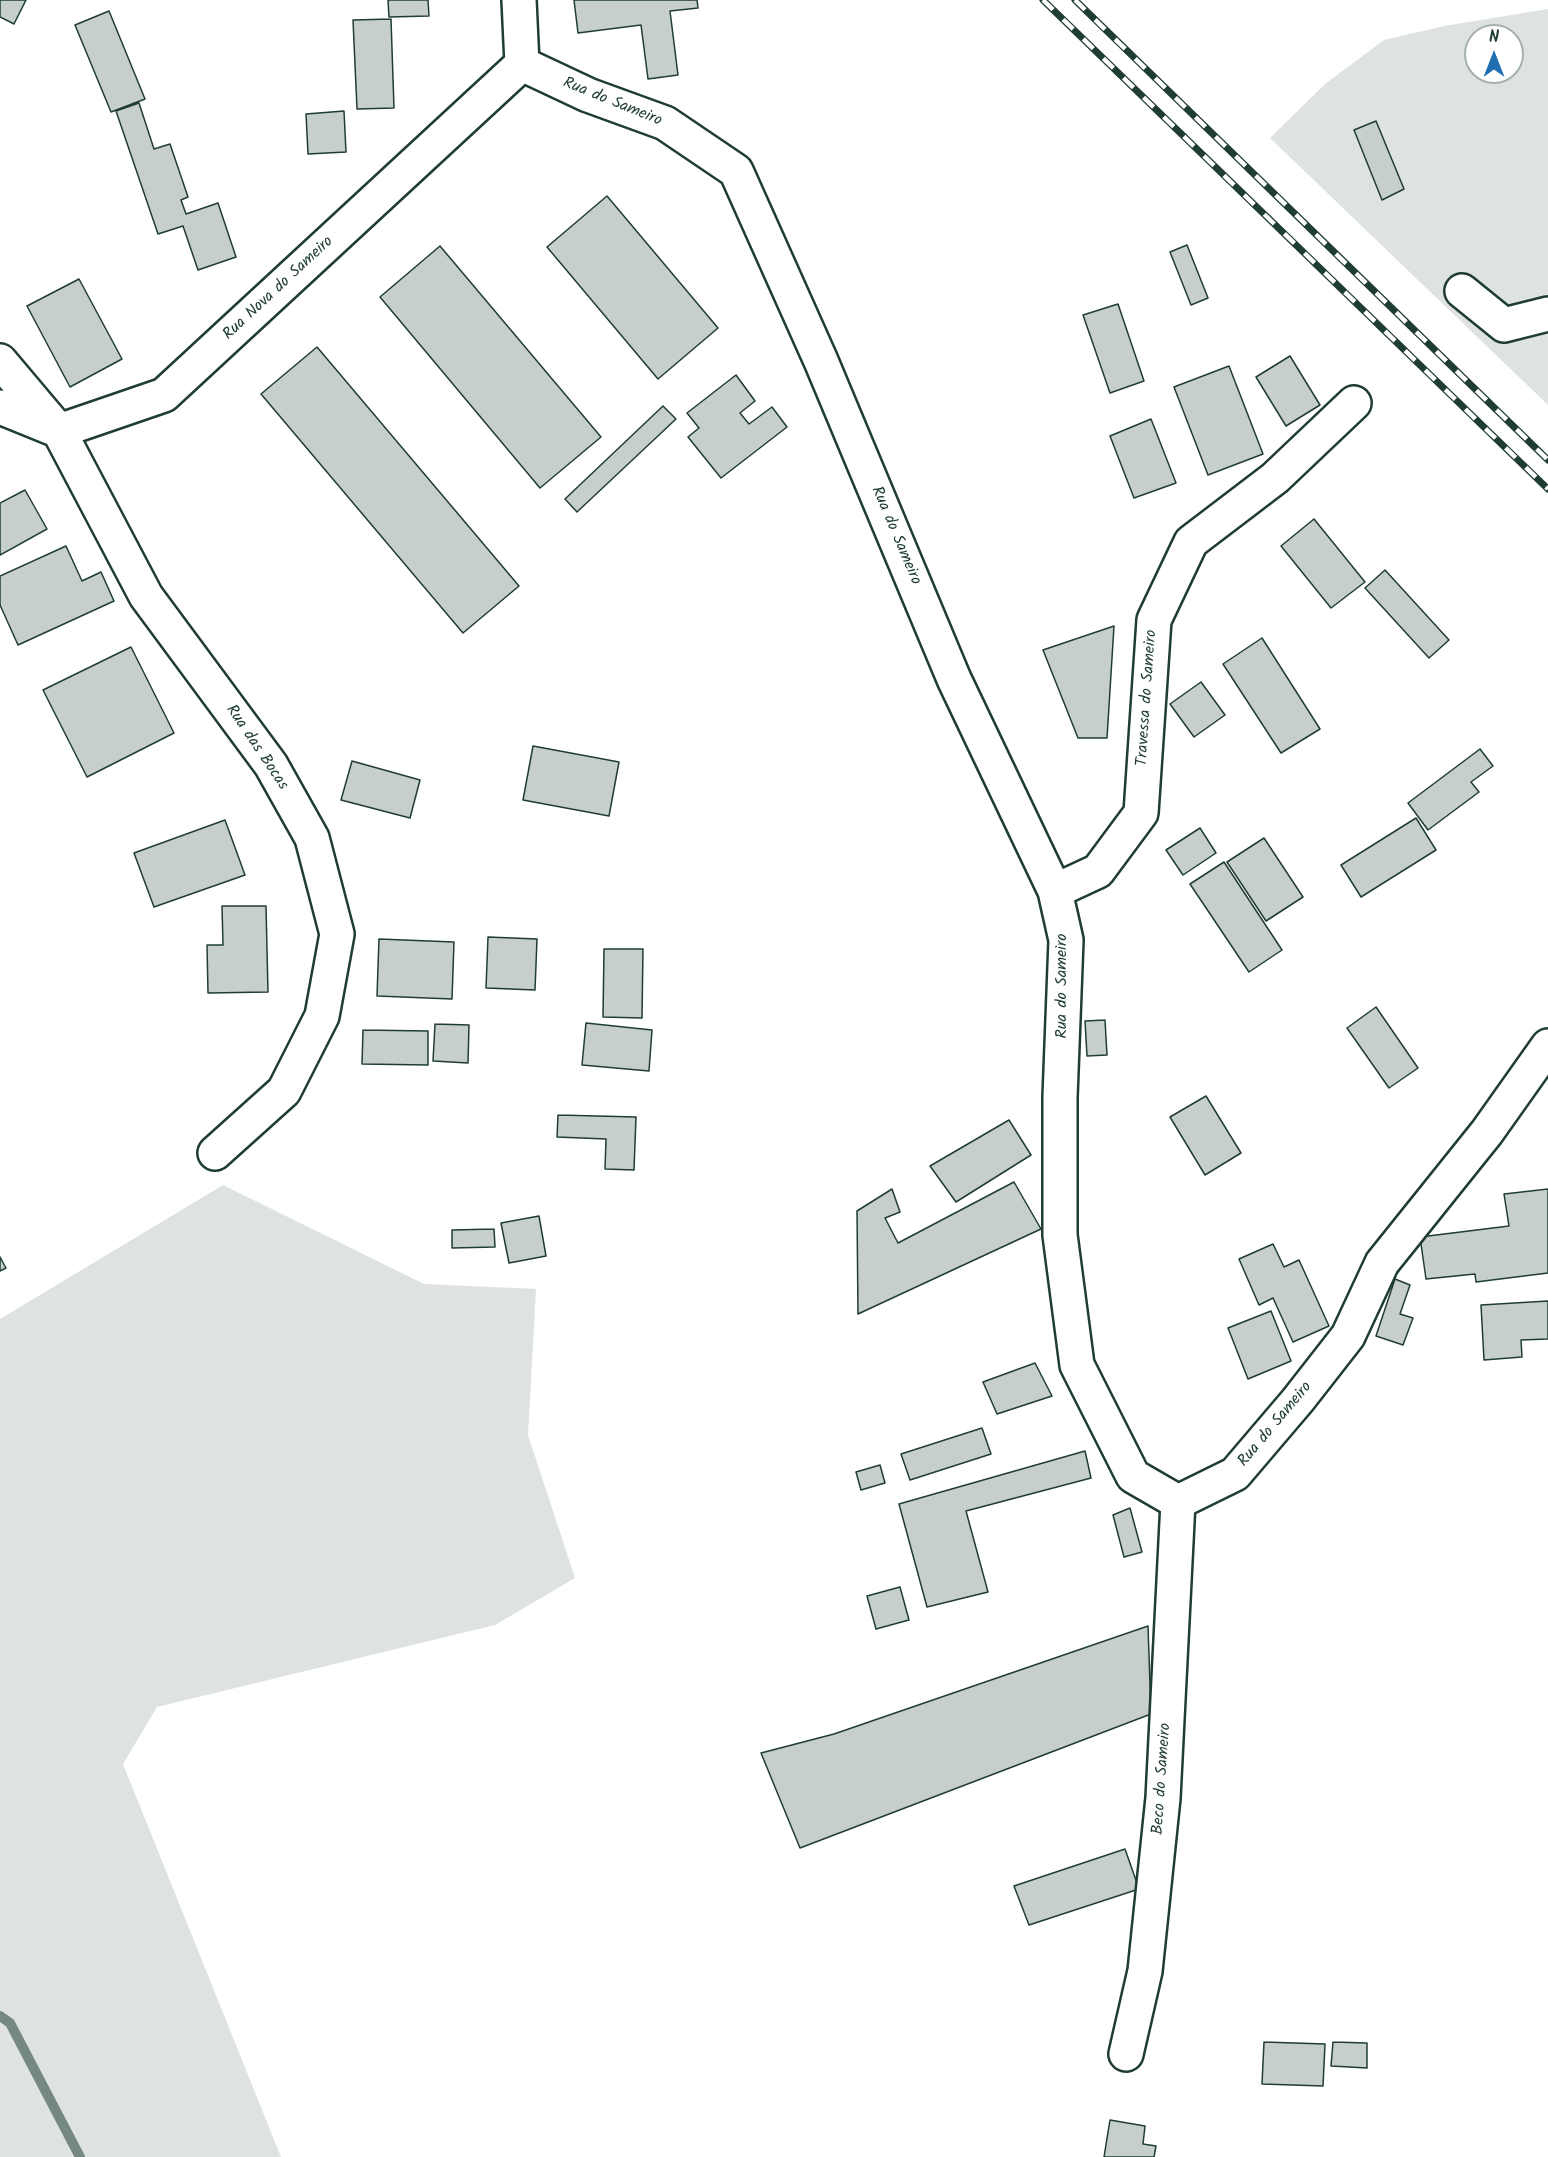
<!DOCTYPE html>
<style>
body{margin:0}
#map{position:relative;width:1548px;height:2157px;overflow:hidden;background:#fff;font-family:Kalam,sans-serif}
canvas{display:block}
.north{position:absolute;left:1464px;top:24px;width:60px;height:60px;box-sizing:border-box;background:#fff;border:2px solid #a5b1ae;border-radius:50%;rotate:0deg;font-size:16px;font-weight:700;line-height:24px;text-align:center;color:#1f3d34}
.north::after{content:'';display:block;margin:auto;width:21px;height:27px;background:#1f6fb2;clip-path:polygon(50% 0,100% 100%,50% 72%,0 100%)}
</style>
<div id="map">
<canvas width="1548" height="2157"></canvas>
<div class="north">N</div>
</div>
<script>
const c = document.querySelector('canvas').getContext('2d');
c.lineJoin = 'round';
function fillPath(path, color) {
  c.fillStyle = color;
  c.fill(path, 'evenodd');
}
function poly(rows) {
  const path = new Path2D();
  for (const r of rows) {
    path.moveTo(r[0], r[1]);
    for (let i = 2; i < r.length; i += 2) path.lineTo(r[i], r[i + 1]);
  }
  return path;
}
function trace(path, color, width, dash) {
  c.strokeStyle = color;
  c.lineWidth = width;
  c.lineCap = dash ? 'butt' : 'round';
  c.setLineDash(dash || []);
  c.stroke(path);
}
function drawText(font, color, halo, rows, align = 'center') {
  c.font = font + ' Kalam,sans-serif';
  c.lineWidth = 5;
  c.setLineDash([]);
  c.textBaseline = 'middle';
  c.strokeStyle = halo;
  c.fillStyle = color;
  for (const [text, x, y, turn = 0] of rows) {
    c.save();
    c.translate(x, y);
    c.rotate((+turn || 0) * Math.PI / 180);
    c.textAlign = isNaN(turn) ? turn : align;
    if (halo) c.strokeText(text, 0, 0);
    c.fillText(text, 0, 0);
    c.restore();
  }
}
fillPath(poly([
 [1548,9,1548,405,1270,138,1325,84,1384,40,1444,26],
 [1476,36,1512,36,1512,72,1476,72],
 [223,1185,424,1284,536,1289,528,1435,575,1578,495,1625,157,1707,123,1764,281,2157,0,2157,0,1319]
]), '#dee3e2');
trace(poly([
 [0,2016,10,2023,80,2157]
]), '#758883', 10);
const building = poly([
 [0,0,26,0,14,24,0,17,0,0],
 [388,0,428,0,429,16,389,17,388,0],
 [574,0,697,0,698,8,670,11,678,75,648,79,641,25,578,33,574,0],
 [109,11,145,99,111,112,75,25,109,11],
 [391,19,394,108,357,109,353,20,391,19],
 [139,103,154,149,170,144,188,197,181,200,186,214,218,203,236,257,198,270,183,226,158,234,116,111,139,103],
 [344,111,346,152,308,154,306,114,344,111],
 [1376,121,1404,189,1382,200,1354,130,1376,121],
 [607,196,718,328,658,379,547,247,607,196],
 [1187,245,1208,298,1191,305,1170,252,1187,245],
 [440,246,601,437,540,488,380,297,440,246],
 [79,279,122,359,70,387,27,306,79,279],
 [1118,304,1144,381,1110,393,1083,315,1118,304],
 [317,347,519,586,463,633,261,394,317,347],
 [1290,356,1320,405,1286,426,1256,377,1290,356],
 [1229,366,1263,454,1208,475,1174,387,1229,366],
 [736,375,755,401,740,413,749,424,772,407,787,427,721,478,688,437,699,428,687,413,736,375],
 [663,406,676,419,577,512,565,499,663,406],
 [1151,419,1176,483,1134,498,1110,436,1151,419],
 [25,490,47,529,0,555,0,503,25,490],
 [1314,519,1365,582,1331,608,1281,546,1314,519],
 [66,546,82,581,101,572,114,601,18,645,0,605,0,576,66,546],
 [1385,570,1449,640,1429,658,1365,588,1385,570],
 [1114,626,1107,738,1078,738,1043,650,1114,626],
 [1262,638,1320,729,1281,753,1223,664,1262,638],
 [131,647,174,733,87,777,43,690,131,647],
 [1201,682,1225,715,1194,737,1170,704,1201,682],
 [533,746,619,762,609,816,523,800,533,746],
 [1480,749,1493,766,1471,782,1479,792,1428,830,1408,803,1480,749],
 [352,761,420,780,410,818,341,800,352,761],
 [1416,818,1436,850,1361,897,1341,865,1416,818],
 [225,820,245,875,154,907,134,853,225,820],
 [1200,828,1216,853,1183,875,1166,850,1200,828],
 [1264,838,1303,897,1266,921,1227,862,1264,838],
 [1224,862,1282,950,1249,972,1190,884,1224,862],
 [222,906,266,906,268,992,208,993,207,945,223,945,222,906],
 [488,937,537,939,535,990,486,988,488,937],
 [379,939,454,942,452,999,377,996,379,939],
 [604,949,643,949,642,1018,603,1017,604,949],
 [1376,1007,1418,1068,1389,1088,1347,1028,1376,1007],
 [1105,1020,1107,1055,1087,1056,1085,1021,1105,1020],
 [586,1023,652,1030,649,1071,582,1065,586,1023],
 [435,1024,469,1025,468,1063,433,1061,435,1024],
 [363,1030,428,1031,428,1065,362,1064,363,1030],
 [1206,1096,1241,1153,1205,1175,1170,1117,1206,1096],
 [558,1115,636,1117,634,1170,605,1169,606,1139,557,1137,558,1115],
 [1009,1120,1031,1155,956,1202,930,1166,1009,1120],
 [1014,1182,1041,1229,858,1314,857,1211,892,1189,900,1212,885,1218,898,1243,1014,1182],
 [1548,1189,1548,1273,1476,1282,1475,1274,1426,1279,1420,1237,1509,1226,1504,1194,1548,1189],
 [539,1216,546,1256,509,1263,501,1223,539,1216],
 [494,1229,495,1247,452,1248,452,1230,494,1229],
 [1273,1244,1284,1267,1299,1260,1329,1326,1293,1342,1273,1298,1259,1305,1239,1259,1273,1244],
 [0,1257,6,1268,0,1271,0,1257],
 [1395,1279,1410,1285,1400,1314,1413,1318,1403,1345,1376,1336,1395,1279],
 [1548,1301,1548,1339,1521,1340,1522,1357,1484,1360,1481,1305,1548,1301],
 [1271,1311,1291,1361,1248,1379,1228,1328,1271,1311],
 [1035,1363,1052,1396,997,1414,983,1382,1035,1363],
 [982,1428,991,1454,910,1480,901,1454,982,1428],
 [1085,1451,1091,1478,966,1511,988,1592,927,1607,899,1504,1085,1451],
 [880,1465,885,1483,861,1490,856,1472,880,1465],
 [1130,1508,1142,1552,1124,1557,1113,1515,1130,1508],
 [900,1587,909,1620,876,1629,867,1596,900,1587],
 [1148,1626,1151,1714,800,1848,761,1753,834,1734,1148,1626],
 [1125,1849,1139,1889,1029,1925,1014,1886,1125,1849],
 [1264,2042,1325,2044,1323,2086,1262,2084,1264,2042],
 [1333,2042,1367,2043,1367,2068,1331,2066,1333,2042],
 [1110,2120,1145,2126,1143,2144,1156,2146,1154,2157,1104,2157,1110,2120]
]);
fillPath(building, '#c7cfcc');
trace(building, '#1f3d34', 1.5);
const minor = poly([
 [519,0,522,64,588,95,665,123,736,171,821,361,954,679,1055,891,1066,940,1060,1097,1060,1235,1077,1365,1133,1476,1178,1502],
 [1462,291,1504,325,1548,314],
 [0,361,59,431,146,596,271,765,312,838,337,934,322,1016,284,1091,215,1153],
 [0,407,59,431,164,395,522,64],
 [1055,891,1098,871,1141,813,1154,620,1191,542,1275,478,1354,403],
 [1178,1502,1235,1474,1298,1400,1348,1336,1382,1263,1487,1132,1548,1046],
 [1126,2054,1145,1971,1163,1798,1178,1502]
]);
trace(minor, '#1f3d34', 38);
trace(minor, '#fff', 33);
const rail = poly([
 [1043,0,1548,489],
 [1075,0,1548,460]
]);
trace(rail, '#1f3d34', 7);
trace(rail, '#fff', 4.5, [14]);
drawText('16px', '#1f3d34', '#fff', [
 ["Rua do Sameiro",612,103,22],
 ["Rua Nova do Sameiro",279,289,-43],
 ["Rua do Sameiro",895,536,67],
 ["Travessa do Sameiro",1148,698,-86],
 ["Rua das Bocas",256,748,56],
 ["Rua do Sameiro",1063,986,-90],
 ["Rua do Sameiro",1276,1425,-50],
 ["Beco do Sameiro",1163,1779,-86]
]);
</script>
